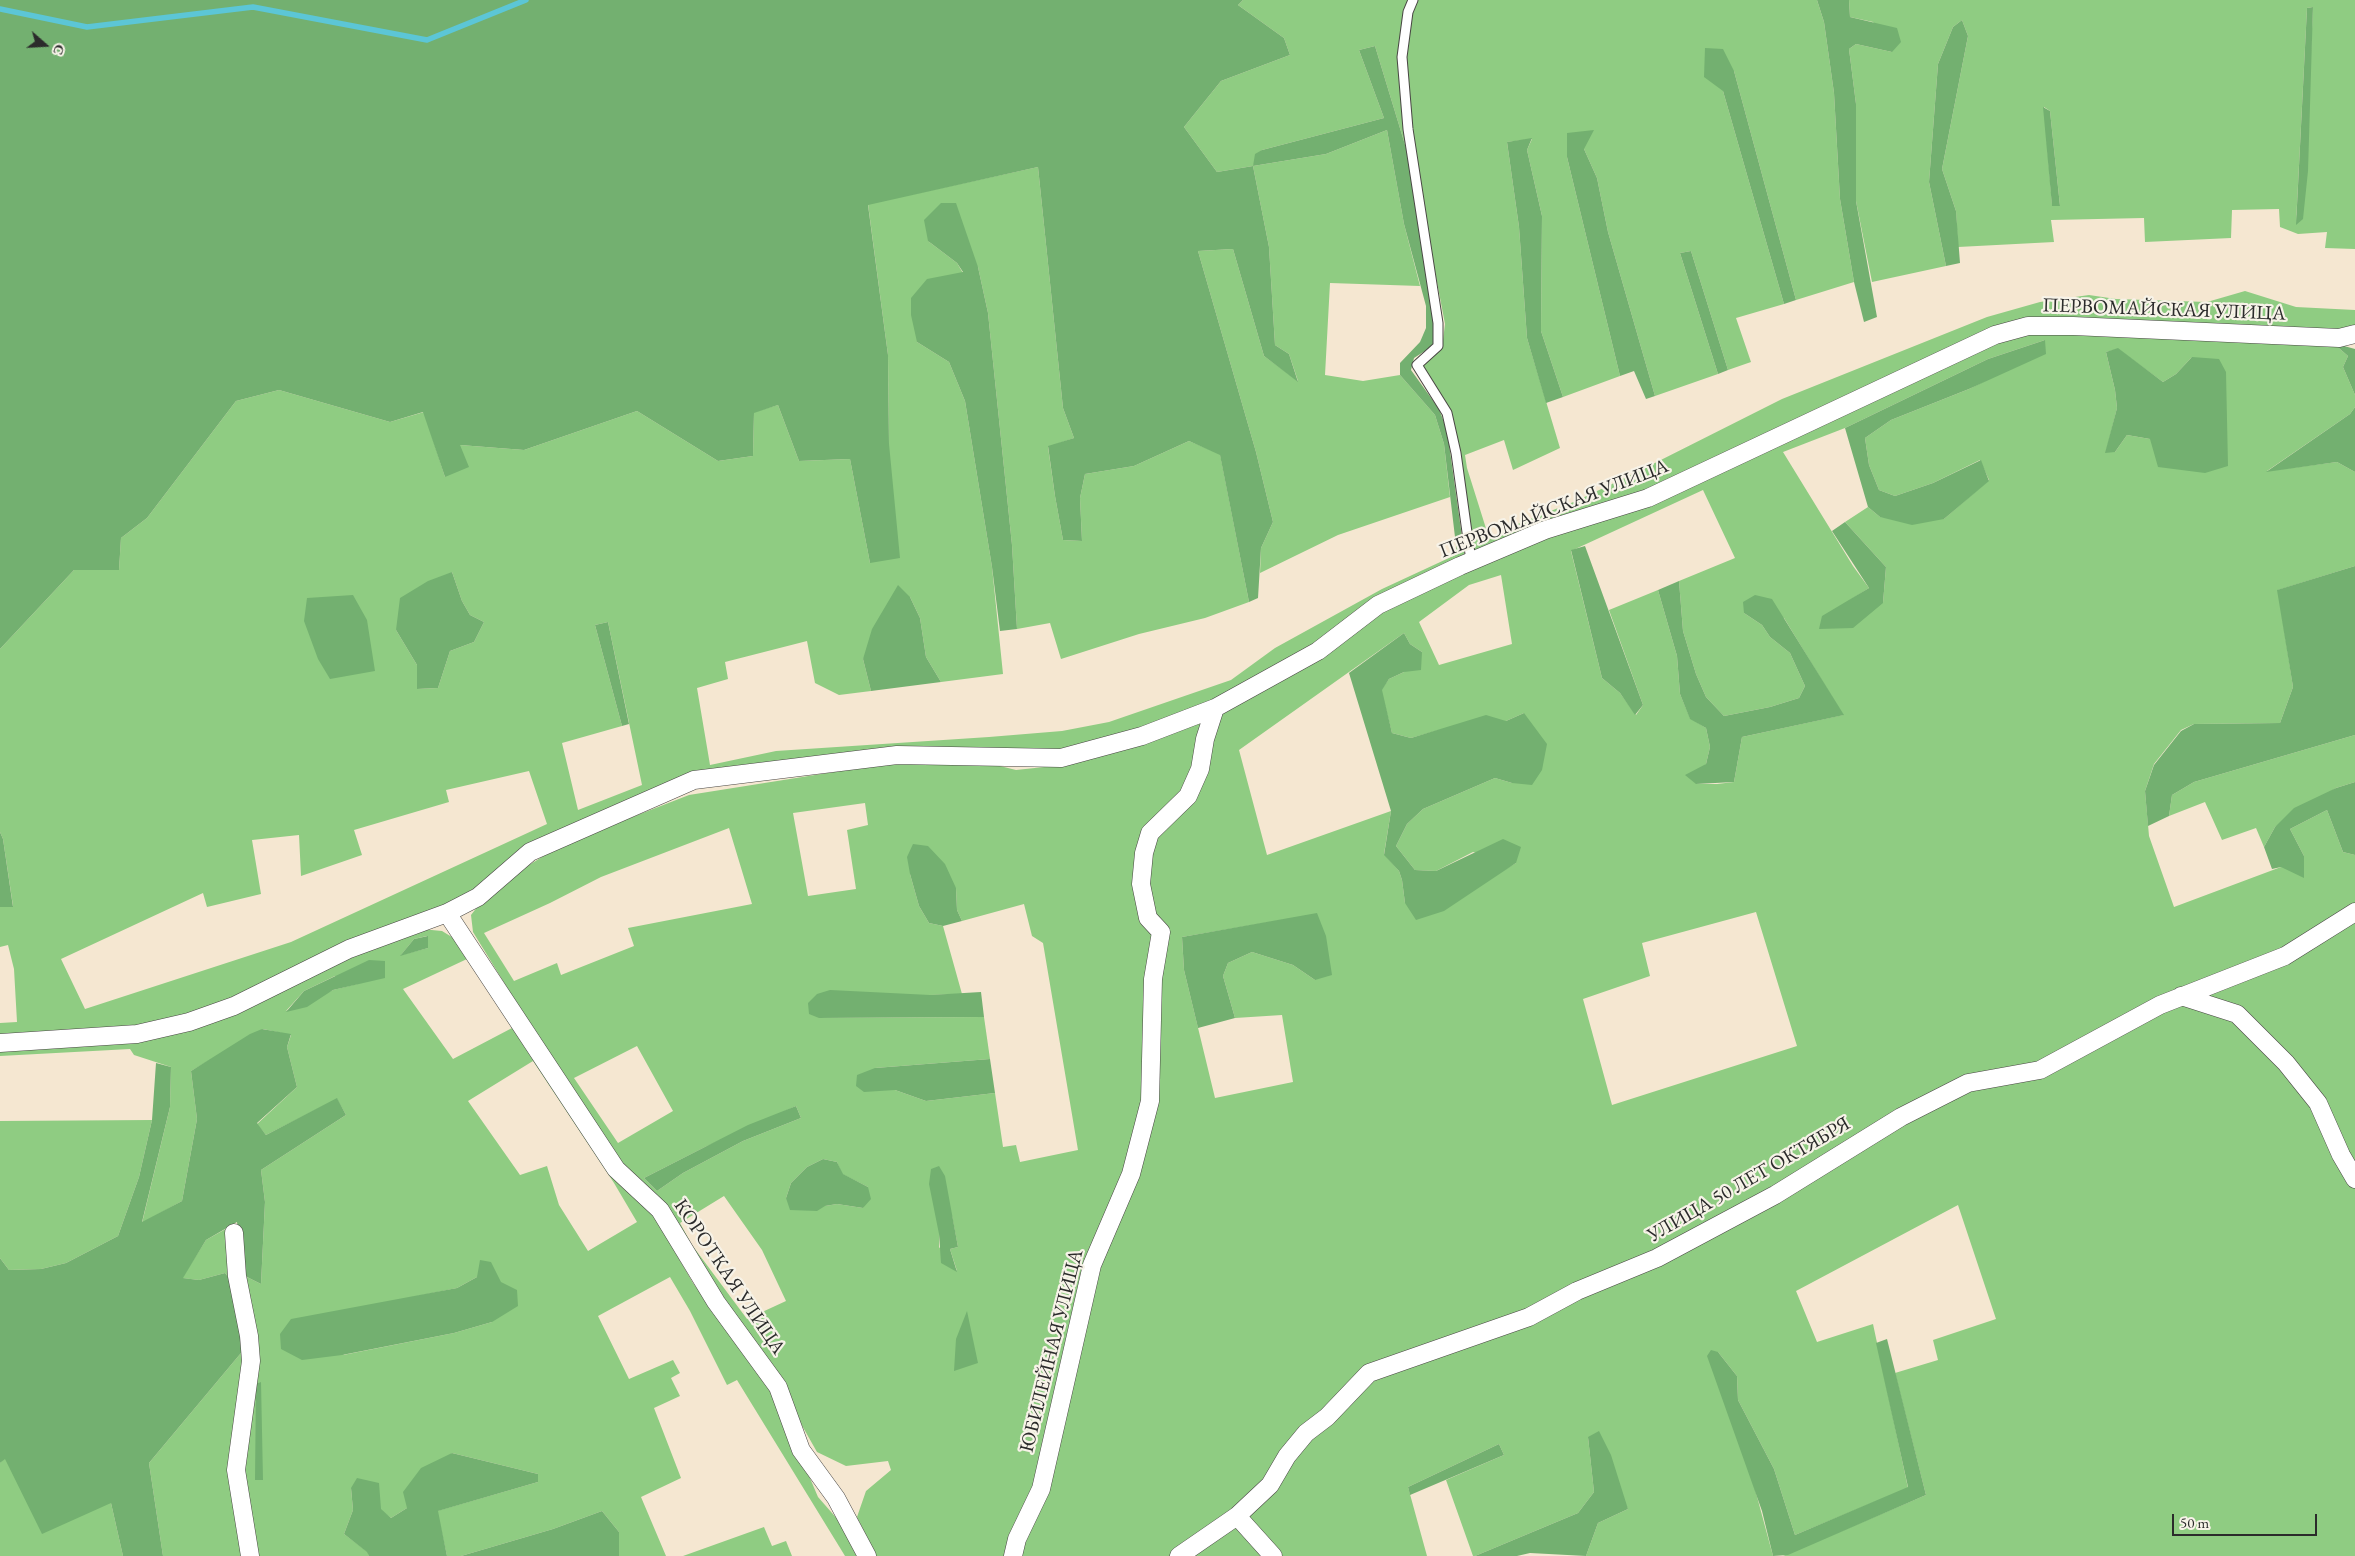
<!DOCTYPE html>
<meta charset="utf-8">
<style>
body{margin:0}
#map{position:relative;width:2355px;height:1556px;overflow:hidden;background:#f5e7d1;font-family:"EB Garamond",serif}
canvas{display:block}
.north{position:absolute;left:20px;top:20px;width:50px;height:50px;-webkit-text-stroke:4px #f7f3e8;paint-order:stroke;rotate:109deg;font-size:14px;font-weight:700;line-height:20px;text-align:center;color:#2b2b2b}
.north::after{content:'';display:block;margin:auto;width:18px;height:22px;background:#2b2b2b;clip-path:polygon(50% 0,100% 100%,50% 72%,0 100%)}
.scale{position:absolute;left:2172px;top:1514px;width:145px;height:22px;box-sizing:border-box;border:2px solid #2b2b2b;border-top:0;padding-left:6px;font-size:15px;line-height:18px;white-space:nowrap;color:#2b2b2b;-webkit-text-stroke:4px #f7f3e8;paint-order:stroke}
</style>
<div id="map">
<canvas width="2355" height="1556"></canvas>
<div class="north">С</div>
<div class="scale">50 m</div>
</div>
<script>
const c = document.querySelector('canvas').getContext('2d');
c.lineJoin = 'round';
function fillPath(path, color) {
  c.fillStyle = color;
  c.fill(path, 'evenodd');
}
function poly(rows) {
  const path = new Path2D();
  for (const r of rows) {
    path.moveTo(r[0], r[1]);
    for (let i = 2; i < r.length; i += 2) path.lineTo(r[i], r[i + 1]);
  }
  return path;
}
function trace(path, color, width, dash) {
  c.strokeStyle = color;
  c.lineWidth = width;
  c.lineCap = dash ? 'butt' : 'round';
  c.setLineDash(dash || []);
  c.stroke(path);
}
function drawText(font, color, halo, rows, align = 'center') {
  c.font = font + ' "EB Garamond",serif';
  c.lineWidth = 4.5;
  c.setLineDash([]);
  c.textBaseline = 'middle';
  c.strokeStyle = halo;
  c.fillStyle = color;
  for (const [text, x, y, turn = 0] of rows) {
    c.save();
    c.translate(x, y);
    c.rotate((+turn || 0) * Math.PI / 180);
    c.textAlign = isNaN(turn) ? turn : align;
    if (halo) c.strokeText(text, 0, 0);
    c.fillText(text, 0, 0);
    c.restore();
  }
}
fillPath(poly([
 [1243,0,1408,0,1398,62,1406,148,1375,46,1359,50,1384,118,1262,150,1253,166,1326,154,1387,130,1404,224,1420,286,1330,283,1325,375,1363,381,1400,375,1435,415,1444,444,1450,497,1338,535,1260,573,1261,548,1273,522,1256,452,1198,251,1233,249,1264,356,1298,381,1289,354,1275,345,1269,247,1253,166,1217,172,1184,127,1221,81,1290,55,1284,38,1238,5],
 [1415,0,1817,0,1824,22,1834,93,1840,199,1854,282,1796,300,1734,71,1723,91,1784,304,1736,318,1751,362,1728,370,1691,251,1680,253,1718,374,1655,396,1608,232,1597,178,1584,149,1567,157,1620,376,1563,397,1541,331,1542,216,1527,150,1532,139,1507,142,1519,227,1527,338,1560,448,1513,470,1504,440,1465,455,1467,468,1489,538,1496,536,1510,527,1576,501,1633,474,1782,399,1987,317,2040,302,2089,295,2116,299,2207,302,2245,291,2296,307,2355,310,2355,330,2028,323,1646,494,1474,553,1452,412,1423,369,1425,362,1443,340,1445,324,1428,235,1412,130,1405,59,1408,34],
 [1849,0,2355,0,2355,249,2325,248,2327,232,2298,234,2280,227,2279,209,2232,210,2231,238,2145,242,2144,218,2051,220,2054,242,1958,247,1956,211,1942,169,1968,36,1962,20,1953,27,1938,64,1929,182,1946,266,1872,282,1856,201,1856,104,1849,49,1856,44,1892,52,1873,22,1850,17],
 [2313,7,2309,95,2296,224,2307,8],
 [2044,107,2050,111,2060,206,2052,205],
 [1038,167,1063,408,1074,438,1048,447,1055,496,1063,540,1082,541,1080,498,1085,474,1134,466,1189,441,1220,454,1249,602,1205,618,1139,634,1061,659,1050,623,1017,629,1012,545,988,313,978,267,928,241,957,263,963,273,917,342,949,362,965,401,992,567,1003,674,941,682,926,657,920,618,910,597,863,659,871,691,839,695,815,683,807,641,725,662,728,679,697,688,710,765,776,751,989,737,1062,731,1109,722,1231,680,1275,648,1382,589,1464,551,1465,556,1316,648,1212,702,1139,731,1061,752,694,776,620,807,474,895,182,1020,120,1028,0,1037,0,1023,17,1022,14,969,8,945,0,947,0,907,13,906,3,839,0,832,0,649,74,570,119,570,121,538,147,518,236,401,279,390,390,422,424,412,445,477,460,445,524,450,637,411,718,461,753,456,754,412,778,405,799,461,850,459,870,563,889,444,888,355,868,204],
 [452,572,462,601,470,615,484,622,474,642,450,651,438,688,417,689,417,665,396,630],
 [608,622,642,785,578,810,562,743,622,726,595,625],
 [529,771,547,824,291,942,85,1009,61,959,203,893,207,907,261,894,252,840,299,835,301,876,362,855,354,830,449,802,446,790],
 [2031,331,2333,343,2348,356,2343,367,2355,395,2355,407,2350,414,2267,471,2337,462,2355,472,2355,566,2278,590,2293,687,2280,723,2194,724,2181,730,2154,764,2145,791,2149,836,2174,907,2281,867,2304,856,2290,829,2327,810,2343,852,2355,855,2355,1556,1783,1556,1926,1495,1895,1373,1938,1360,1933,1340,1996,1319,1958,1205,1796,1291,1817,1342,1873,1324,1908,1488,1795,1535,1774,1469,1738,1400,1737,1376,1718,1352,1773,1556,1586,1556,1598,1523,1628,1509,1588,1437,1594,1492,1578,1513,1475,1556,1473,1556,1446,1480,1504,1455,1499,1444,1408,1487,1427,1556,876,1556,857,1517,866,1491,891,1470,888,1461,846,1466,817,1452,800,1422,617,1159,541,1043,473,932,471,915,478,906,529,865,563,844,689,795,859,768,928,761,992,764,1016,770,1063,765,1150,741,1398,601,1999,339],
 [2045,340,2003,372,1969,389,1891,420,1865,438,1869,465,1879,490,1895,496,1933,483,1980,460,1989,480,1944,519,1880,517,1868,507,1845,522,1886,567,1883,603,1850,600,1869,588,1853,566,1783,452,1845,428,1988,359],
 [2118,349,2163,382,2176,374,2192,357,2150,439,2127,435,2115,452,2106,452,2117,408,2115,390,2106,352],
 [1703,490,1735,558,1679,581,1683,631,1696,674,1706,697,1724,716,1770,707,1799,698,1805,686,1790,653,1770,637,1762,625,1744,613,1784,618,1843,715,1742,737,1734,782,1717,784,1696,784,1706,764,1710,747,1706,728,1690,718,1680,694,1677,656,1658,590,1609,610,1643,705,1636,715,1620,693,1602,678,1571,551],
 [1501,575,1512,644,1439,665,1419,622,1469,585],
 [1404,633,1410,644,1422,652,1404,672,1389,679,1381,690,1392,733,1411,738,1439,730,1506,721,1524,713,1512,783,1495,778,1423,809,1407,824,1396,846,1415,870,1436,871,1473,852,1516,863,1492,877,1405,903,1402,880,1399,871,1384,854,1391,811,1267,855,1239,750],
 [865,803,868,825,847,830,856,889,808,896,793,813],
 [729,828,752,904,628,928,634,946,561,975,557,963,514,981,484,933,550,903,601,877],
 [910,874,956,888,957,910,962,921,1024,904,1032,936,1043,943,1078,1150,1020,1162,1016,1145,1003,1147,995,1093,926,1101,895,1090,875,1068,990,1059,984,1017,819,1018,930,995,962,994,943,926,929,923,919,906],
 [1756,912,1797,1046,1612,1105,1583,999,1650,976,1642,943],
 [1317,914,1315,980,1293,965,1252,952,1228,963,1223,976,1235,1018,1282,1015,1293,1082,1215,1098,1184,970,1182,937],
 [637,1046,673,1111,618,1143,574,1078],
 [796,1106,801,1118,743,1141,683,1173,657,1191,644,1178,705,1147],
 [823,1159,837,1162,842,1174,868,1187,863,1208,837,1204,825,1206,786,1198,791,1183,807,1167],
 [724,1196,762,1250,786,1301,747,1319,692,1245,680,1223],
 [952,1216,958,1247,950,1249,957,1271,939,1247,939,1234],
 [2355,735,2355,782,2336,788,2275,827,2264,847,2256,828,2222,840,2205,802,2169,816,2172,795,2194,782],
 [421,929,442,931,460,942,653,1214,693,1283,764,1380,778,1403,818,1497,846,1529,859,1556,845,1556,737,1380,727,1385,690,1311,670,1277,598,1316,629,1379,673,1360,680,1373,671,1378,680,1396,654,1408,681,1478,641,1497,666,1556,619,1556,619,1532,602,1511,553,1529,461,1556,447,1556,437,1511,538,1482,538,1474,452,1453,407,1508,391,1518,351,1488,353,1510,344,1534,368,1552,369,1556,253,1556,239,1470,253,1362,243,1275,261,1284,265,1202,261,1170,346,1115,337,1099,266,1135,257,1124,297,1087,287,1047,291,1035,263,1029,191,1071,197,1119,182,1201,142,1223,170,1107,171,1067,134,1055,130,1049,0,1056,0,1049,129,1040,186,1032,243,1009,359,950],
 [427,936,428,948,401,955,414,939],
 [467,959,512,1028,453,1059,403,989],
 [335,976,357,984,333,990,286,1011,304,991],
 [533,1061,614,1183,637,1222,588,1251,559,1205,547,1166,520,1175,468,1101],
 [477,1277,492,1322,454,1333,343,1355,398,1300,457,1288],
 [152,1120,139,1177,118,1236,66,1263,41,1269,9,1270,0,1258,0,1121],
 [231,1226,233,1283,225,1273,199,1280,182,1278,206,1240],
 [246,1347,240,1418,247,1556,163,1556,149,1463],
 [4,1458,111,1503,123,1556,0,1556,0,1463],
 [764,1527,772,1546,786,1541,792,1556,683,1556]
]), '#8fcc82');
fillPath(poly([
 [0,0,1243,0,1238,5,1284,38,1290,55,1221,81,1184,127,1217,172,1253,166,1255,154,1262,150,1384,118,1359,50,1375,46,1406,148,1435,320,1436,341,1428,349,1414,358,1411,370,1439,409,1447,430,1464,551,1457,554,1444,444,1435,415,1400,375,1400,363,1420,342,1426,328,1426,306,1404,224,1387,130,1326,154,1253,166,1269,247,1275,345,1289,354,1298,382,1264,356,1233,249,1198,251,1256,452,1273,522,1261,548,1258,598,1249,602,1220,455,1189,441,1134,466,1085,474,1080,498,1082,541,1063,540,1055,496,1048,446,1074,438,1063,408,1038,167,868,205,888,355,889,444,900,558,870,563,850,459,799,461,778,405,754,413,753,456,718,461,637,411,524,450,460,445,469,467,445,477,423,412,390,422,279,390,236,401,147,518,121,538,119,570,74,570,0,649],
 [1817,0,1849,0,1850,17,1897,28,1901,42,1892,52,1856,44,1849,49,1856,104,1856,201,1877,317,1864,322,1854,282,1840,199,1834,93,1824,22],
 [2313,7,2308,171,2303,219,2296,225,2307,8],
 [1962,20,1968,36,1942,169,1956,211,1960,263,1946,266,1929,182,1938,64,1953,27],
 [1705,48,1723,49,1734,71,1796,300,1784,304,1723,91,1704,77],
 [2043,107,2050,111,2060,206,2052,206],
 [1594,130,1584,149,1597,178,1608,232,1655,396,1646,399,1634,371,1620,376,1567,157,1567,133],
 [1532,138,1527,150,1542,216,1541,331,1563,397,1546,403,1527,338,1519,227,1507,142],
 [941,203,956,203,978,267,988,313,1012,545,1017,629,1000,631,992,567,965,401,949,362,917,342,911,315,911,298,927,279,963,272,957,263,928,241,924,220],
 [1691,251,1728,370,1718,374,1680,253],
 [2045,340,2046,354,1969,389,1891,420,1865,438,1869,465,1879,490,1895,496,1933,483,1981,460,1989,481,1944,519,1912,525,1880,517,1868,507,1845,428,1988,359],
 [2333,343,2355,349,2355,395,2343,367,2348,356],
 [2118,348,2163,382,2176,374,2192,357,2219,359,2226,372,2228,466,2205,473,2158,467,2150,439,2127,435,2115,452,2105,453,2117,408,2115,390,2106,352],
 [2355,407,2355,472,2337,462,2266,472,2350,414],
 [1845,522,1886,567,1883,603,1853,628,1819,629,1822,616,1869,588,1832,531],
 [1585,546,1643,705,1635,715,1620,693,1602,678,1571,550],
 [2355,566,2355,735,2194,782,2172,795,2169,816,2148,826,2145,791,2154,765,2181,731,2194,724,2280,723,2293,687,2277,590],
 [452,572,462,601,470,615,484,622,474,642,450,651,438,688,417,689,417,665,396,630,400,598,428,581],
 [1679,581,1683,631,1696,674,1706,697,1724,716,1770,707,1799,698,1805,686,1790,653,1770,637,1762,625,1744,613,1743,602,1755,595,1772,599,1844,715,1742,737,1734,782,1696,784,1685,775,1706,764,1710,747,1706,728,1690,719,1680,694,1677,656,1658,590],
 [898,585,910,597,920,618,926,657,941,682,871,691,863,659,872,629],
 [353,595,367,620,375,671,330,679,318,659,304,621,307,598],
 [608,622,629,724,622,726,595,625],
 [1404,633,1410,644,1422,652,1421,670,1404,672,1389,679,1382,690,1392,733,1411,738,1486,715,1506,721,1524,713,1547,744,1542,770,1532,785,1512,783,1495,778,1423,809,1407,824,1396,846,1415,870,1436,871,1503,839,1521,847,1516,863,1444,911,1416,920,1405,903,1402,880,1399,871,1384,855,1391,811,1349,673],
 [2355,782,2355,855,2343,852,2327,810,2290,829,2304,856,2304,878,2281,867,2272,869,2264,847,2275,827,2294,808,2336,788],
 [0,832,3,839,13,907,0,907],
 [913,844,928,846,945,864,956,888,957,910,962,921,943,926,929,923,919,906,910,874,907,857],
 [1317,913,1326,936,1332,975,1315,980,1293,965,1252,952,1228,963,1223,976,1235,1018,1198,1028,1184,970,1182,937],
 [428,936,428,948,400,956,414,939],
 [369,960,385,961,385,978,333,990,307,1007,286,1012,304,991],
 [830,990,930,995,981,992,984,1017,819,1018,809,1014,808,1003,817,994],
 [262,1029,291,1034,287,1047,297,1087,257,1123,266,1135,337,1098,346,1115,261,1170,265,1202,261,1284,243,1275,237,1222,206,1240,183,1278,199,1280,225,1273,233,1283,246,1347,149,1463,163,1556,123,1556,111,1503,42,1534,5,1459,0,1463,0,1258,9,1270,41,1269,66,1263,118,1236,139,1177,152,1120,156,1063,171,1067,170,1107,142,1222,182,1201,197,1119,191,1071,250,1034],
 [990,1059,995,1093,926,1101,895,1090,864,1092,856,1086,857,1075,875,1068],
 [796,1106,801,1118,743,1141,683,1173,657,1191,644,1178,748,1125],
 [823,1159,837,1162,843,1174,868,1187,871,1199,863,1208,837,1204,825,1206,817,1211,790,1210,786,1198,791,1183,807,1167],
 [939,1166,945,1176,958,1247,950,1249,957,1272,941,1263,939,1234,929,1184,931,1169],
 [480,1260,491,1262,501,1282,517,1290,518,1306,492,1322,454,1333,342,1355,302,1360,281,1349,280,1334,291,1319,457,1288,477,1277],
 [967,1311,978,1363,954,1371,956,1339],
 [1887,1339,1926,1495,1788,1555,1773,1556,1762,1511,1707,1356,1711,1350,1718,1352,1737,1376,1738,1400,1774,1469,1795,1535,1908,1487,1876,1343],
 [261,1382,263,1480,255,1480,256,1384],
 [1599,1431,1611,1455,1628,1509,1598,1523,1586,1556,1530,1553,1517,1556,1475,1556,1578,1513,1594,1492,1588,1437],
 [1499,1444,1504,1455,1410,1495,1408,1487],
 [452,1453,538,1474,538,1482,438,1511,447,1556,369,1556,367,1552,344,1534,353,1510,351,1488,357,1478,379,1483,381,1509,391,1518,407,1508,403,1492,421,1468],
 [602,1511,619,1532,619,1556,461,1556,553,1529]
]), '#73b070');
trace(poly([
 [0,9,87,27,253,7,427,40,526,0]
]), '#5cc6d6', 5.5);
const service = poly([
 [1413,0,1408,12,1402,57,1408,129,1438,323,1438,346,1417,365,1447,413,1456,453,1471,561]
]);
const minor = poly([
 [447,913,616,1169,660,1210,716,1302,778,1387,801,1450,836,1498,867,1556],
 [2181,996,2237,1014,2286,1063,2318,1103,2341,1155,2355,1179],
 [0,1043,137,1034,189,1022,234,1006,349,949,447,913,478,897,530,852,694,780,897,755,1061,758,1142,736,1215,708,1318,651,1378,605,1460,566,1545,530,1648,498,1995,335,2028,326,2073,326,2339,338,2355,334],
 [234,1233,237,1276,249,1336,251,1361,236,1470,250,1556],
 [1237,1516,1273,1556],
 [1013,1556,1017,1539,1041,1489,1092,1265,1131,1174,1150,1101,1153,979,1161,932,1148,918,1141,884,1144,853,1150,833,1188,796,1200,769,1205,739,1215,708],
 [1179,1556,1237,1516,1270,1485,1287,1456,1306,1433,1327,1417,1369,1373,1529,1317,1577,1291,1657,1258,1775,1195,1901,1117,1968,1083,2040,1070,2160,1005,2285,956,2355,912]
]);
trace(service, '#494744', 11);
trace(minor, '#494744', 19);
trace(service, '#fff', 9);
trace(minor, '#fff', 18);
drawText('20px', '#2b2b2b', '#f7f3e8', [
 ["ПЕРВОМАЙСКАЯ УЛИЦА",2164,310,2],
 ["ПЕРВОМАЙСКАЯ УЛИЦА",1554,509,-21],
 ["УЛИЦА 50 ЛЕТ ОКТЯБРЯ",1749,1180,-30],
 ["КОРОТКАЯ УЛИЦА",729,1277,56],
 ["ЮБИЛЕЙНАЯ УЛИЦА",1052,1351,-76]
]);
</script>
